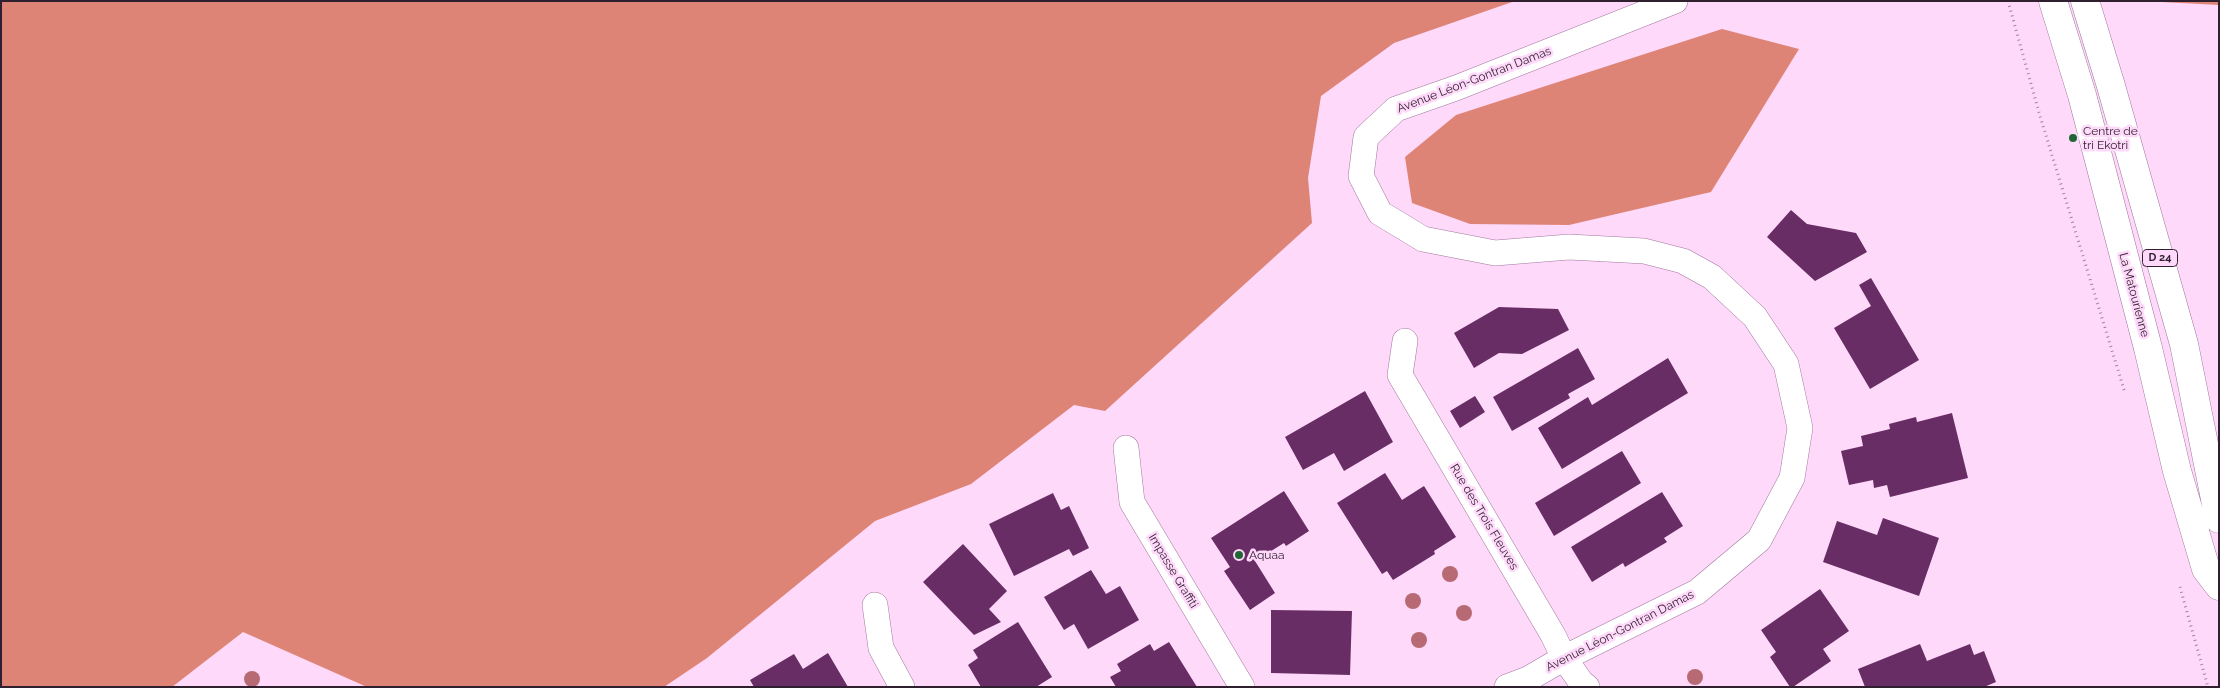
<!DOCTYPE html>
<meta charset="utf-8">
<style>
body{margin:0}
#map{position:relative;width:2220px;height:688px;overflow:hidden;background:#fed9fa;font-family:Raleway,sans-serif}
canvas{display:block}
.frame{position:absolute;inset:0;border:2px solid #301f2f;pointer-events:none}
</style>
<div id="map">
<canvas width="2220" height="688"></canvas>
<div class="frame"></div>
</div>
<script>
const c = document.querySelector('canvas').getContext('2d');
c.lineJoin = 'round';
function fillPath(path, color) {
  c.fillStyle = color;
  c.fill(path, 'evenodd');
}
function poly(rows) {
  const path = new Path2D();
  for (const r of rows) {
    path.moveTo(r[0], r[1]);
    for (let i = 2; i < r.length; i += 2) path.lineTo(r[i], r[i + 1]);
  }
  return path;
}
function trace(path, color, width, dash) {
  c.strokeStyle = color;
  c.lineWidth = width;
  c.lineCap = dash ? 'butt' : 'round';
  c.setLineDash(dash || []);
  c.stroke(path);
}
function drawText(font, color, halo, rows, align = 'center') {
  c.font = font + ' Raleway,sans-serif';
  c.lineWidth = 5;
  c.setLineDash([]);
  c.textBaseline = 'middle';
  c.strokeStyle = halo;
  c.fillStyle = color;
  for (const [text, x, y, turn = 0] of rows) {
    c.save();
    c.translate(x, y);
    c.rotate((+turn || 0) * Math.PI / 180);
    c.textAlign = isNaN(turn) ? turn : align;
    if (halo) c.strokeText(text, 0, 0);
    c.fillText(text, 0, 0);
    c.restore();
  }
}
fillPath(poly([
 [1,1,1515,1,1394,43,1321,96,1308,178,1312,223,1105,411,1074,405,971,484,875,521,707,658,664,687,367,687,243,632,172,687,1,687],
 [2142,1,2219,1,2219,5],
 [1722,29,1799,49,1711,192,1569,225,1470,224,1412,203,1405,157,1456,115]
]), '#de8476');
fillPath(poly([
 [1791,210,1807,224,1856,233,1867,252,1815,281,1767,237],
 [1871,278,1919,360,1870,389,1834,328,1871,306,1859,285],
 [1499,307,1558,309,1569,330,1522,354,1499,353,1474,368,1454,333],
 [1578,348,1595,379,1568,394,1570,398,1512,431,1493,397],
 [1668,358,1688,393,1562,469,1538,428,1588,397,1592,405],
 [1365,391,1393,442,1344,471,1334,453,1303,470,1285,437],
 [1475,396,1485,412,1460,428,1450,411],
 [1952,413,1968,478,1890,497,1887,485,1874,488,1873,480,1849,485,1841,451,1863,446,1861,436,1890,429,1889,424,1916,417,1917,422],
 [1622,451,1641,483,1554,536,1535,503],
 [1385,473,1402,500,1424,486,1456,537,1434,551,1435,554,1393,580,1387,571,1382,574,1337,503],
 [1284,491,1309,531,1286,546,1284,543,1255,561,1275,593,1250,610,1224,571,1230,567,1211,538],
 [1662,492,1683,526,1664,538,1667,542,1625,567,1623,563,1592,582,1571,547],
 [1053,493,1061,510,1069,506,1089,548,1073,556,1069,549,1014,576,989,524],
 [1883,518,1939,538,1919,596,1823,562,1837,521,1877,535],
 [963,544,1007,591,989,609,1001,622,974,635,923,582],
 [1091,570,1106,594,1120,586,1139,620,1088,649,1074,624,1064,630,1044,597],
 [1820,589,1849,631,1823,649,1831,661,1793,687,1790,687,1770,657,1776,652,1761,630],
 [1271,610,1352,611,1350,675,1271,673],
 [1018,622,1052,677,1036,687,981,687,968,665,978,658,973,650],
 [1169,642,1197,687,1116,687,1110,677,1121,671,1117,664,1150,644,1154,651],
 [1920,644,1927,661,1970,644,1974,655,1984,651,1996,682,1984,687,1865,687,1858,669],
 [828,653,848,687,754,687,750,680,794,654,803,669]
]), '#692d65');
const street = poly([
 [1405,341,1400,375,1553,635,1564,658,1581,682,1587,687],
 [1126,448,1132,502,1242,687],
 [875,605,881,648,902,687],
 [1507,687,1528,679,1564,658,1697,592,1759,540,1792,478,1800,428,1786,364,1755,317,1712,277,1683,261,1644,251,1569,247,1495,253,1423,239,1380,213,1361,176,1366,137,1396,109,1456,88,1675,1]
]);
const primary = poly([
 [2053,1,2082,95,2148,348,2177,471,2206,569,2219,586],
 [2085,1,2111,86,2184,344,2219,519]
]);
trace(street, '#a1779d', 26);
trace(primary, '#a1779d', 29);
trace(poly([
 [2008,1,2040,116,2125,393],
 [2180,587,2208,687]
]), '#a0849e', 3, [1, 4]);
trace(street, '#fff', 25);
trace(primary, '#fff', 28);
c.fillStyle = '#b76a74';
for (const [x, y] of [
 [1450,574],
 [1413,601],
 [1464,613],
 [1419,640],
 [1695,677],
 [252,679]
]) {
  c.beginPath();
  c.arc(x, y, 8, 0, 2 * Math.PI);
  c.fill();
}
for (const [x, y, r, color] of [
 [2073,138,5,"#1f6835"],
 [1239,555,5,"#1f6835"]
]) {
  const dot = new Path2D();
  dot.arc(x, y, r, 0, 2 * Math.PI);
  c.fillStyle = color;
  c.fill(dot);
  trace(dot, '#fed9fa', 2);
}
for (const [x, y, w] of [
 [2160,258,35]
]) {
  const box = new Path2D();
  box.roundRect(x - w / 2, y - 8.5, w, 17, 4);
  c.fillStyle = '#fed9fa';
  c.fill(box);
  trace(box, '#301f2f', 1);
}
drawText('bold 11px', '#301f2f', null, [
 ["D 24",2160,258]
]);
drawText('12px', '#301f2f', '#fed9fa', [
 ["Avenue Léon-Gontran Damas",1474,80,-21],
 ["La Matourienne",2134,295,75],
 ["Rue des Trois Fleuves",1484,517,59],
 ["Impasse Graffiti",1173,571,59],
 ["Avenue Léon-Gontran Damas",1620,631,-27]
]);
drawText('12px', '#301f2f', '#fed9fa', [
 ["Centre de",2083,131],
 ["tri Ekotri",2083,145],
 ["Aquaa",1249,555]
], 'left');
</script>
